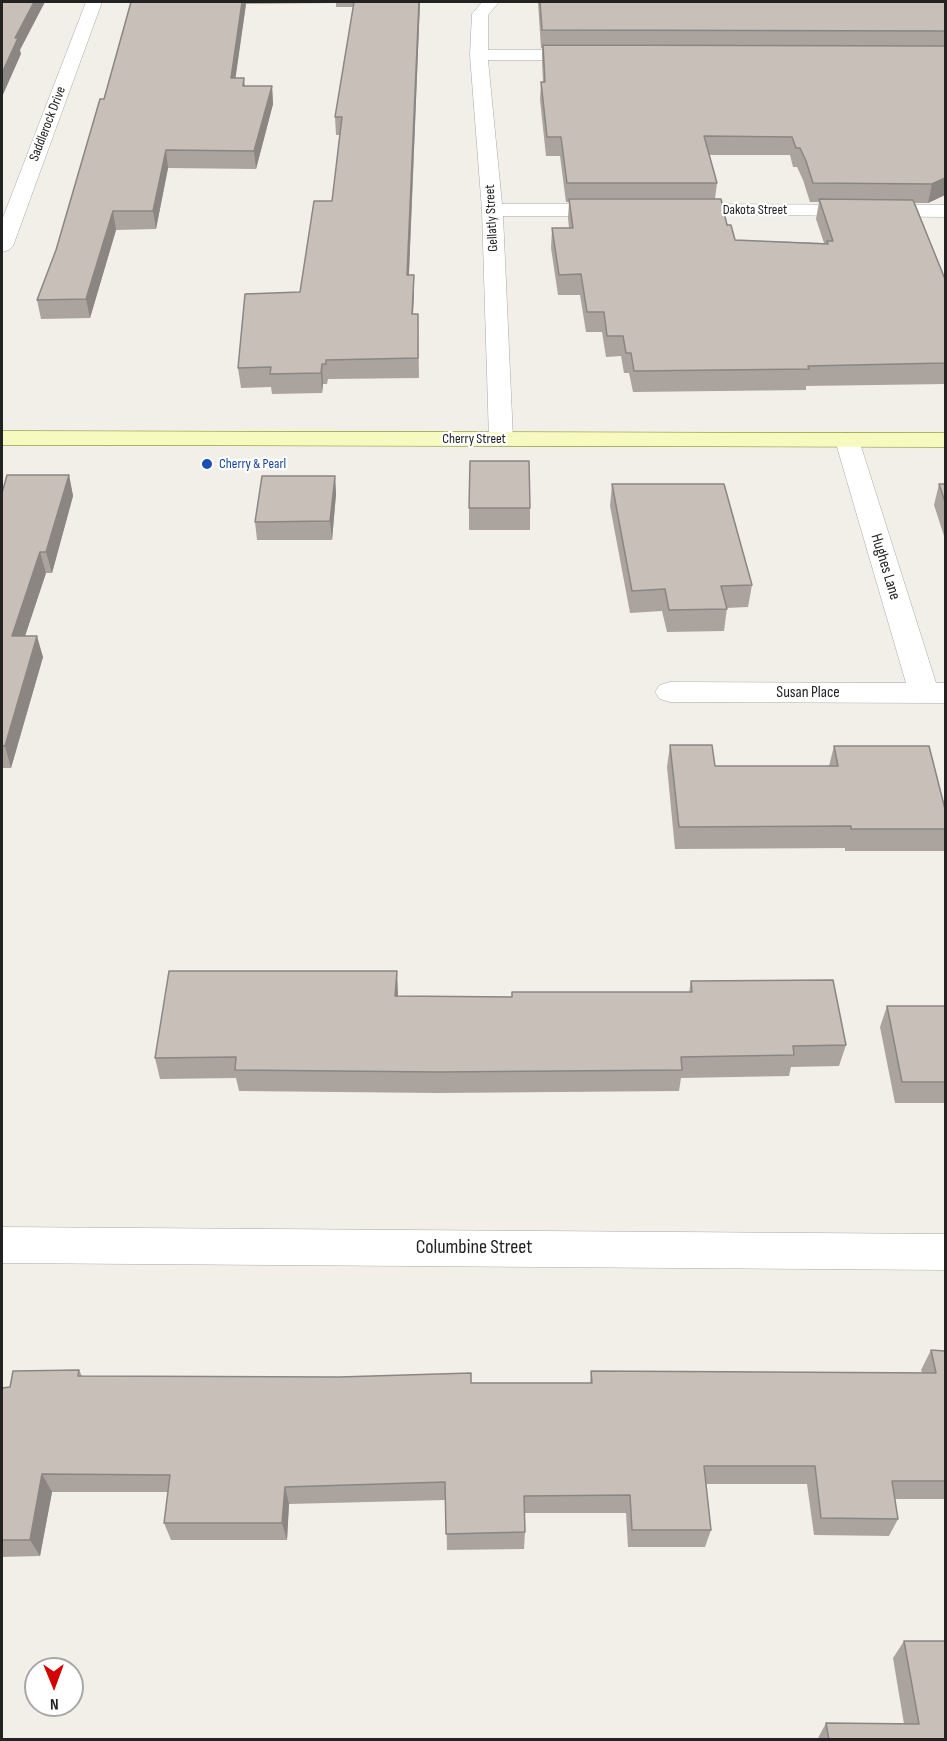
<!DOCTYPE html>
<style>
body{margin:0}
#map{position:relative;width:947px;height:1741px;overflow:hidden;background:#f2efe9;font-family:"Sofia Sans Condensed",sans-serif}
canvas{display:block}
.frame{position:absolute;inset:0;border:3px solid #222;pointer-events:none}
.north{position:absolute;left:24px;top:1657px;width:60px;height:60px;box-sizing:border-box;background:#fff;border:2px solid #a7a7a7;border-radius:50%;rotate:179deg;font-size:16px;font-weight:700;line-height:24px;text-align:center;color:#222}
.north::after{content:'';display:block;margin:auto;width:21px;height:27px;background:#d40000;clip-path:polygon(50% 0,100% 100%,50% 72%,0 100%)}
</style>
<div id="map">
<canvas width="947" height="1741"></canvas>
<div class="frame"></div>
<div class="north">N</div>
</div>
<script>
const c = document.querySelector('canvas').getContext('2d');
c.lineJoin = 'round';
function poly(rows) {
  const path = new Path2D();
  for (const r of rows) {
    path.moveTo(r[0], r[1]);
    for (let i = 2; i < r.length; i += 2) path.lineTo(r[i], r[i + 1]);
  }
  return path;
}
function trace(path, color, width, dash) {
  c.strokeStyle = color;
  c.lineWidth = width;
  c.lineCap = dash ? 'butt' : 'round';
  c.setLineDash(dash || []);
  c.stroke(path);
}
function fillPath(path, color) {
  c.fillStyle = color;
  c.fill(path, 'evenodd');
}
function drawText(font, color, halo, rows, align = 'center') {
  c.font = font + ' "Sofia Sans Condensed",sans-serif';
  c.lineWidth = 4.5;
  c.setLineDash([]);
  c.textBaseline = 'middle';
  c.strokeStyle = halo;
  c.fillStyle = color;
  for (const [text, x, y, turn = 0] of rows) {
    c.save();
    c.translate(x, y);
    c.rotate((+turn || 0) * Math.PI / 180);
    c.textAlign = isNaN(turn) ? turn : align;
    if (halo) c.strokeText(text, 0, 0);
    c.fillText(text, 0, 0);
    c.restore();
  }
}
const minor = poly([
 [86,2,102,2,13,246,9,250,2,252,2,220,86,2],
 [482,2,499,2,488,15,488,50,587,50,593,51,596,55,593,59,587,60,488,60,502,204,614,204,621,206,624,210,621,214,614,216,503,216,513,439,510,444,501,446,492,444,489,439,482,210,470,55,472,14,482,2],
 [680,204,946,205,946,217,673,214,670,210,673,206,680,204],
 [847,433,856,435,859,440,936,683,946,683,946,703,670,702,660,699,655,692,660,685,670,682,906,683,835,440,838,435,847,433],
 [2,1227,946,1234,946,1270,2,1263,2,1227]
]);
const secondary = poly([
 [2,431,946,433,946,447,2,445,2,431]
]);
trace(minor, '#a9a9a9', 1);
trace(secondary, '#707d05', 1);
fillPath(minor, '#fff');
fillPath(secondary, '#f7fabf');
fillPath(poly([
 [131,2,420,2,409,275,414,275,413,314,418,314,419,378,328,379,327,384,323,384,322,393,272,394,271,387,241,388,238,368,300,292,332,201,340,135,336,135,335,117,353,7,336,7,336,3,246,4,235,78,244,78,245,86,272,86,273,104,256,169,168,168,156,229,116,230,90,318,41,319,37,300,56,250,104,99],
 [538,2,945,2,945,195,928,203,915,203,945,279,945,384,806,386,806,390,633,392,629,373,624,373,621,356,606,357,602,332,586,332,580,295,558,295,551,248,552,228,569,228,568,218,569,202,566,202,560,156,546,156,540,100,541,82,543,82,542,62,542,48,541,48],
 [709,155,790,155,793,167,797,167,803,180,810,202,819,202,816,219,824,243,735,240,715,199,717,183],
 [69,475,73,496,52,573,46,573,25,636,43,657,11,768,2,768,2,493],
 [335,476,336,494,332,540,257,540,255,522],
 [612,484,752,585,748,607,727,608,724,631,667,632,662,611,630,613,610,506],
 [939,484,945,484,945,539,934,505],
 [469,508,530,508,530,530,469,530],
 [670,745,715,766,829,766,834,746,945,829,945,846,944,851,845,851,845,848,675,849,667,767],
 [691,981,846,1045,839,1066,791,1067,789,1076,681,1078,679,1091,438,1093,239,1091,236,1078,160,1079,155,1058,398,993,398,996,512,997,689,992],
 [887,1006,945,1006,945,1103,895,1103,880,1027],
 [931,1350,945,1351,945,1499,895,1499,898,1519,889,1536,814,1535,807,1484,706,1484,711,1530,705,1547,628,1547,626,1513,524,1513,525,1532,524,1549,447,1550,446,1500,289,1504,287,1540,171,1540,164,1523,168,1492,52,1492,40,1556,2,1557,2,1388,10,1387,79,1370,82,1376,471,1383,590,1383,591,1371,922,1373,921,1370],
 [904,1641,945,1740,817,1740,826,1723,904,1724,893,1658]
]), '#aba49e');
fillPath(poly([
 [34,2,45,2,20,50,21,54,2,97,2,73,15,38],
 [242,2,245,2,246,4,233,96,231,78],
 [419,2,420,2,408,294,407,275],
 [272,86,273,104,256,169,254,151],
 [166,150,168,168,156,229,153,211],
 [945,178,945,195,928,203,932,184],
 [113,211,116,230,90,318,86,299],
 [414,275,414,294,412,333,412,314],
 [322,364,323,384,322,393,321,373],
 [69,475,73,496,52,573,46,552],
 [335,476,336,494,332,540,330,521],
 [40,552,46,573,18,657,12,636],
 [37,636,43,657,11,768,5,746],
 [397,971,398,993,396,1017,395,996],
 [42,1474,52,1492,40,1556,30,1540],
 [285,1487,289,1504,287,1540,282,1523]
]), '#8b8681');
const building = poly([
 [2,2,34,2,15,38,18,38,2,73,2,2],
 [131,2,242,2,231,78,244,78,243,86,272,86,254,151,166,150,153,211,113,211,86,299,37,300,56,250,100,99,104,99,131,2],
 [354,2,419,2,407,275,414,275,412,314,418,314,418,358,326,360,326,364,322,364,321,373,270,374,271,367,238,368,245,294,300,292,314,201,332,201,342,117,335,117,354,2],
 [540,2,945,2,945,31,542,30,540,2],
 [543,45,945,46,945,178,932,184,813,183,806,161,800,148,796,148,792,137,704,136,717,183,567,183,561,137,547,137,541,82,545,82,543,45],
 [569,199,721,199,727,225,731,225,735,240,828,244,827,241,833,241,819,199,913,200,945,279,945,363,808,366,809,369,634,371,631,353,626,353,623,336,607,336,604,312,587,312,581,274,559,275,552,228,573,228,569,199],
 [470,461,529,461,530,508,469,508,470,461],
 [7,475,69,475,46,552,40,552,12,636,37,636,5,746,2,746,2,493,7,475],
 [262,476,335,476,330,521,255,522,262,476],
 [612,484,724,484,752,585,721,586,727,609,669,610,665,589,632,591,612,484],
 [939,484,945,484,945,502,939,484],
 [670,745,712,745,715,766,838,766,834,746,929,746,945,809,945,829,851,829,851,826,679,827,670,745],
 [169,971,397,971,395,996,512,997,512,992,692,992,691,981,833,980,846,1045,793,1046,794,1055,681,1057,682,1070,438,1072,235,1070,236,1057,155,1058,169,971],
 [887,1006,945,1006,945,1082,902,1082,887,1006],
 [931,1350,945,1351,945,1481,892,1481,898,1519,821,1518,815,1466,704,1466,711,1530,632,1530,630,1495,524,1496,525,1532,446,1534,445,1482,285,1487,282,1523,164,1523,170,1475,42,1474,30,1540,2,1540,2,1388,10,1387,13,1371,79,1370,78,1376,339,1377,471,1373,471,1383,592,1383,591,1371,936,1373,931,1350],
 [904,1641,945,1641,945,1740,829,1740,826,1723,919,1724,904,1641]
]);
fillPath(building, '#c7bfb8');
trace(building, '#8b8681', 1.5);
for (const [x, y, r, color] of [
 [207,464,6,"#1a4fb4"]
]) {
  const dot = new Path2D();
  dot.arc(x, y, r, 0, 2 * Math.PI);
  c.fillStyle = color;
  c.fill(dot);
  trace(dot, '#fff', 2);
}
drawText('14px', '#222', '#fff', [
 ["Saddlerock Drive",48,124,-69],
 ["Dakota Street",755,210],
 ["Gellatly Street",492,218,-93],
 ["Cherry Street",474,439]
]);
drawText('14px', '#164399', '#fff', [
 ["Cherry & Pearl",219,464]
], 'left');
drawText('16px', '#222', '#fff', [
 ["Hughes Lane",885,567,73],
 ["Susan Place",808,693]
]);
drawText('20px', '#222', '#fff', [
 ["Columbine Street",474,1248]
]);
</script>
